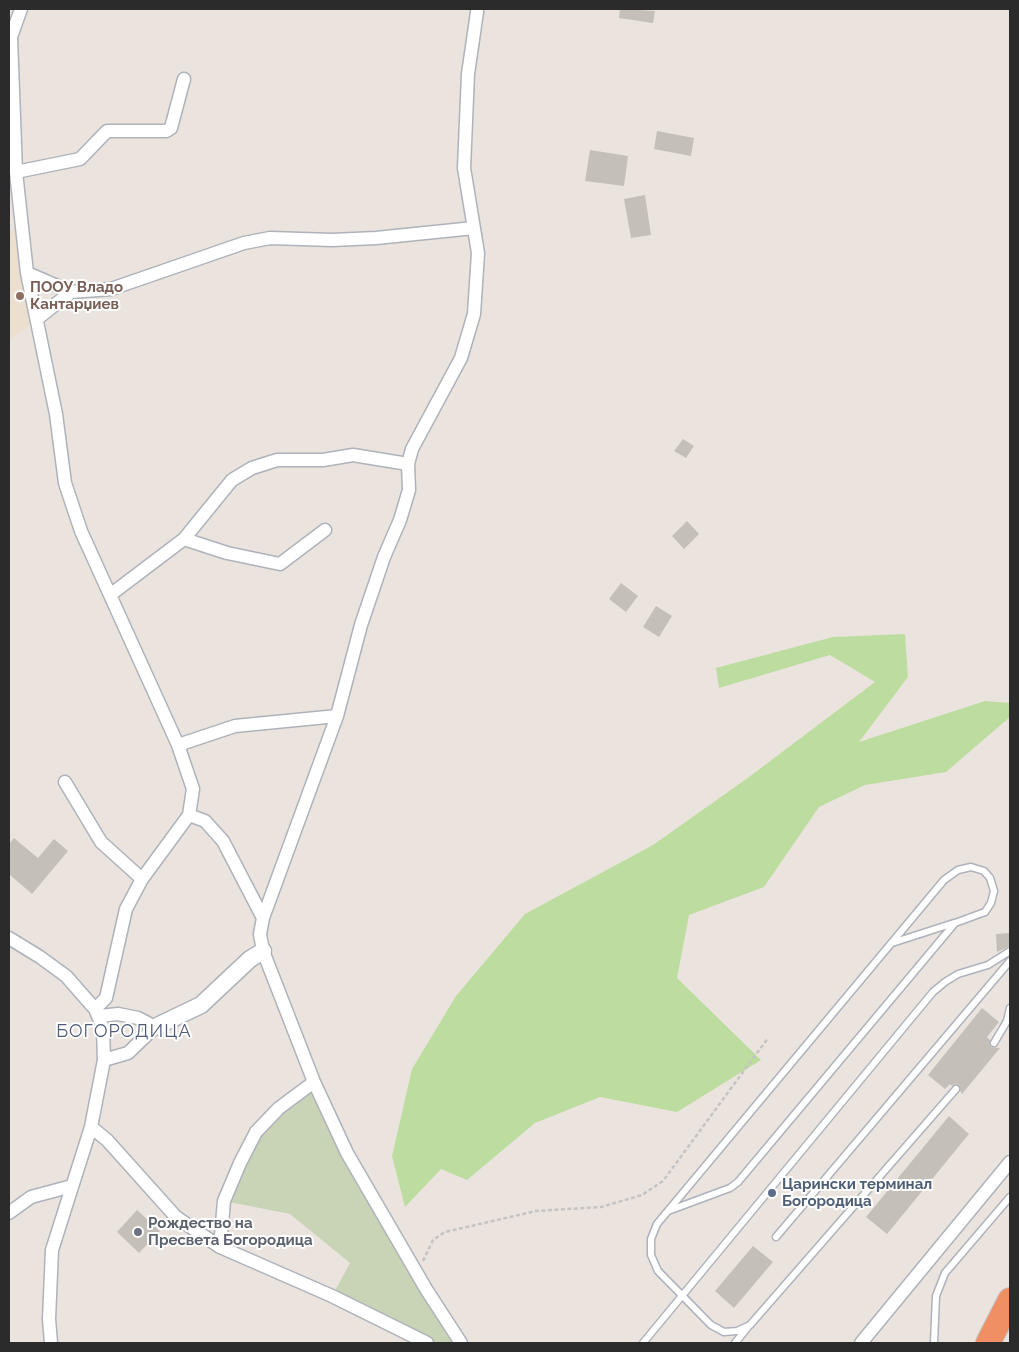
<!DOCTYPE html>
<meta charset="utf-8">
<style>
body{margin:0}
#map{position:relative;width:1019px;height:1352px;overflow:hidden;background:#ebe4de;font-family:Raleway,sans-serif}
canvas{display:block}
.frame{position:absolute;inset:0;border:10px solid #2b2b2b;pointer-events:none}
</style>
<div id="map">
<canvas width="1019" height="1352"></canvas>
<div class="frame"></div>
</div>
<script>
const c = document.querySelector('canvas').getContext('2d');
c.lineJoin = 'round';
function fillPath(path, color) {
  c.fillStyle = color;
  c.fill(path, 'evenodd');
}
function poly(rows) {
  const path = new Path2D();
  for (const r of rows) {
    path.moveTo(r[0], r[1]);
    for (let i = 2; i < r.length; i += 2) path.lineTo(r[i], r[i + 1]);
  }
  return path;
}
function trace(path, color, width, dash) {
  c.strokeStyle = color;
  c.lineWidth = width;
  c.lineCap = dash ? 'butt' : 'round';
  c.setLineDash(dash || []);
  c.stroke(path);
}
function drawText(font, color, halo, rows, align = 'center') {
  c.font = font + ' Raleway,sans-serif';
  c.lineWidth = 4;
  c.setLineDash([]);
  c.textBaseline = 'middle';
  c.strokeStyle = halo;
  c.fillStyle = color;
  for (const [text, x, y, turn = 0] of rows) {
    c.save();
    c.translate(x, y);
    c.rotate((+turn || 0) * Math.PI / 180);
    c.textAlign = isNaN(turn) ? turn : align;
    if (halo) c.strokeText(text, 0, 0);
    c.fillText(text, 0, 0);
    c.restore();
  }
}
fillPath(poly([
 [22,226,37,319,9,341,9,231]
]), '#ecdfcf');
fillPath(poly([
 [905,634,908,677,859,742,985,701,1010,703,1010,717,946,772,865,785,819,807,764,887,689,915,677,978,761,1060,677,1112,600,1097,535,1123,467,1180,441,1169,405,1207,392,1156,412,1069,456,996,525,914,653,845,749,777,875,682,830,655,719,688,716,668,833,637]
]), '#bcdd9f');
fillPath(poly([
 [314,1082,461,1343,427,1343,332,1296,350,1263,290,1214,224,1201,256,1132]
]), '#c9d4b7');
fillPath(poly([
 [620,9,655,11,653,23,619,18],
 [657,131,694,138,691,156,654,149],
 [590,150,628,156,624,186,585,181],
 [645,195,651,235,631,238,624,199],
 [683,439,694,446,686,458,674,451],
 [687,521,699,534,684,549,672,536],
 [621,583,638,596,626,612,609,599],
 [656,606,672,616,659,637,643,627],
 [14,838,38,858,54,839,68,851,32,894,9,874,9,844],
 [1010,933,1010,946,997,952,996,934],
 [982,1008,999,1022,987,1037,990,1040,991,1047,1000,1048,962,1094,957,1084,952,1086,950,1084,945,1089,928,1075],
 [949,1116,969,1134,887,1234,866,1217],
 [137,1210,160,1231,139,1253,117,1232],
 [753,1246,773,1262,734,1308,715,1291]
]), '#c4bfb9');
const service = poly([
 [892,943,954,923],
 [994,1043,1007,1021,1010,1008],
 [668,1211,730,1188,738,1182,955,923,985,912,991,903,994,891,990,878,984,871,971,867,958,870,944,880,657,1224,651,1239,651,1255,658,1271,711,1325,724,1332,737,1331,750,1325,956,1089],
 [776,1237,1010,961],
 [643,1343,933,992,945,982,958,974,988,965,1010,951],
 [735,1343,748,1327],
 [934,1343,936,1296,945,1273,1010,1197]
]);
const minor = poly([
 [21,9,11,37,16,172,27,273,56,414,65,483,81,531,178,745,193,789,189,815,205,821,223,841,263,918],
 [13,167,16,172,80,159,107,131,166,131,171,128,184,79],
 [27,273,71,292],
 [37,319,71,292,111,289,244,243,270,238,332,240,376,238,474,228],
 [184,539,227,553,280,564,325,530],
 [110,595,184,539,232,480,252,468,277,460,323,460,353,455,408,464],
 [178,745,235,726,337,716],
 [65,782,101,842,142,879],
 [9,938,40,957,66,976,95,1009,103,1028,104,1060,91,1127,52,1250,49,1319,51,1343],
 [95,1009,106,998,126,909,142,879,189,815],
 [100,1016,118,1014,138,1018,155,1027,128,1053,104,1060],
 [91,1127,107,1140,176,1217,220,1247,332,1296,427,1343],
 [9,1213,31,1197,72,1186],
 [220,1247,224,1201,240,1163,256,1132,279,1108,314,1082],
 [461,1343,426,1289,347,1153,314,1082,263,951,260,934,263,918,337,716,361,625,384,557,400,520,409,490,408,464,412,449,461,358,474,314,478,253,464,168,468,74,477,12],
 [861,1343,1010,1162]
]);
const tertiary = poly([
 [155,1027,201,1005,250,959,263,951]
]);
const motorway = poly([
 [988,1343,1010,1300]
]);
trace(service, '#aeb2ba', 9);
trace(minor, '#aeb2ba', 15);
trace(tertiary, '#aeb2ba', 19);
trace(motorway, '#c4c4c4', 26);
trace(poly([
 [423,1261,433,1240,445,1232,536,1211,601,1207,642,1195,663,1181,768,1038]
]), '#c4c4c4', 2.5, [4, 2.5]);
trace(service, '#fff', 6);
trace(minor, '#fff', 12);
trace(tertiary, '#fff', 16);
trace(motorway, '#f18f64', 24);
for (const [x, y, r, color] of [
 [20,296,5,"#8d6e63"],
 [772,1193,5,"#5c6f8a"],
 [138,1232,5,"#6b7280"]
]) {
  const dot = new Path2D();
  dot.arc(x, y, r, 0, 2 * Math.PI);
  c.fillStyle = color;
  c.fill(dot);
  trace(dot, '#fff', 2);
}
drawText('bold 15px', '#785e54', '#fff', [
 ["ПООУ Владо",30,287],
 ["Кантарџиев",30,304]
], 'left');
drawText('bold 15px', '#4e5e75', '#fff', [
 ["Царински терминал",782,1184],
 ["Богородица",782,1201]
], 'left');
drawText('bold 15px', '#5b616d', '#fff', [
 ["Рождество на",148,1223],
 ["Пресвета Богородица",148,1240]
], 'left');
c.letterSpacing = '1px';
drawText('18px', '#4f5b78', '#fff', [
 ["БОГОРОДИЦА",124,1032]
]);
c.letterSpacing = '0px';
</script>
